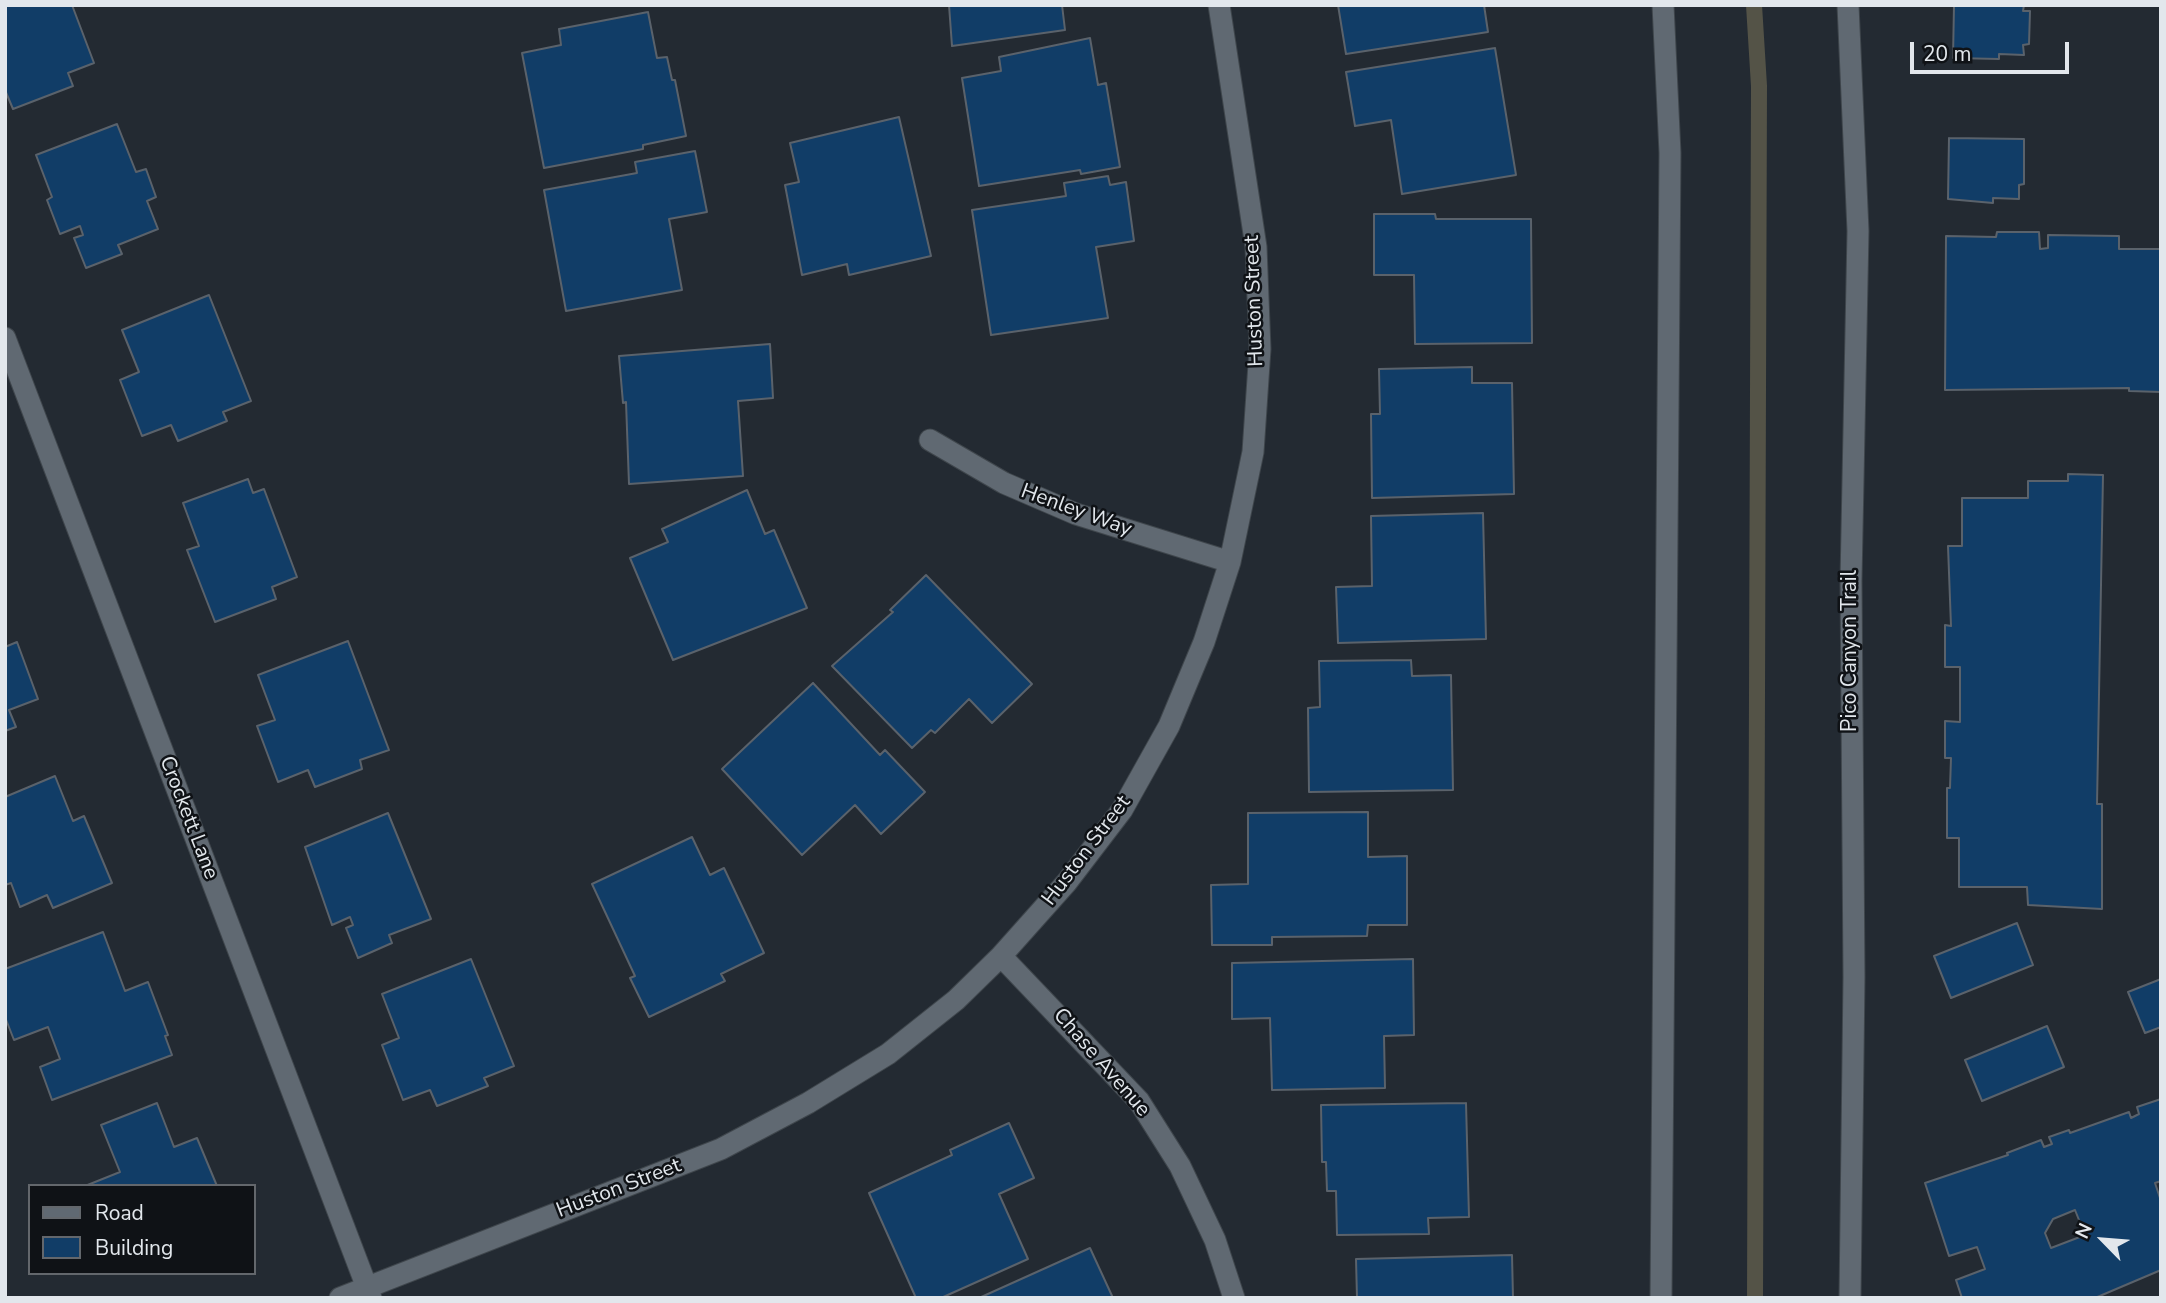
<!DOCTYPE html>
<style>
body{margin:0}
#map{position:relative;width:2166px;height:1303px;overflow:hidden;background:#232a32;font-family:"Nunito Sans",sans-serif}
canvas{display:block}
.frame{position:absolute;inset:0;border:7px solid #e2e7ec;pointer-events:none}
.legend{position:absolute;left:28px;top:1184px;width:228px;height:91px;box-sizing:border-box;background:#0f1216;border:2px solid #63676c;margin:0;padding:9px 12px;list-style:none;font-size:21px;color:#e2e7ec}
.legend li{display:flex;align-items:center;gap:14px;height:35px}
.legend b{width:35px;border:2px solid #63676c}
.north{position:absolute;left:2068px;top:1205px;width:70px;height:70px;-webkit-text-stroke:5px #0f1216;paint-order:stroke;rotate:295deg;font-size:19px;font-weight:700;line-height:28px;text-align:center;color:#e2e7ec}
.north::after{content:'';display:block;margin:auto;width:24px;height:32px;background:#e2e7ec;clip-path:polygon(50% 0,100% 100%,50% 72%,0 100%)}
.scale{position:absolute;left:1910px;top:42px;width:159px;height:32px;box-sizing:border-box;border:4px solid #e2e7ec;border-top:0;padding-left:9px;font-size:21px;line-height:24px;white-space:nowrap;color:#e2e7ec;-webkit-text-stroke:5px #0f1216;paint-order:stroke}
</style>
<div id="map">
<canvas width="2166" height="1303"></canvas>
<div class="frame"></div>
<ul class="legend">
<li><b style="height:9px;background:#606972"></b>Road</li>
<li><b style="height:19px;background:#113d67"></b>Building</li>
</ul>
<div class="north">N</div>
<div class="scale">20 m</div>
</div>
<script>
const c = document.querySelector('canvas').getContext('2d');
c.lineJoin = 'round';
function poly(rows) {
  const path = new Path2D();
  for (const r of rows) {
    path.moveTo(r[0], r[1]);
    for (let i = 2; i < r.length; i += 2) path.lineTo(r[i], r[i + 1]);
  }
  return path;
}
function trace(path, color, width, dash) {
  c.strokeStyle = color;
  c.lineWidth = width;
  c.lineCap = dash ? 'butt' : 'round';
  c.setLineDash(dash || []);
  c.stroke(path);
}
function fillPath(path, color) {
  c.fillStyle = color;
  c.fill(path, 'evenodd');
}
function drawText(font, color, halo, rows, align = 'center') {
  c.font = font + ' "Nunito Sans",sans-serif';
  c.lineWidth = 5;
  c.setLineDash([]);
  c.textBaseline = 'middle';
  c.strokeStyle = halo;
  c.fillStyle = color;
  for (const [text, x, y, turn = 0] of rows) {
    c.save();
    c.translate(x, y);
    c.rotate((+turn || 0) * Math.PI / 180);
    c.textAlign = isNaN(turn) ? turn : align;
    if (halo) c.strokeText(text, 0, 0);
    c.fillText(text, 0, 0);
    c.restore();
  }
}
trace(poly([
 [1754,5,1759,86,1755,1298]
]), '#545347', 16);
const building = poly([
 [5,5,72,5,94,63,68,73,73,86,13,109,5,90,5,5],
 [949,5,1062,5,1065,30,952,46,949,5],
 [1338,5,1484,5,1488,32,1346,54,1338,5],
 [1954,5,2024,5,2023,11,2030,11,2029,44,2023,45,2024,55,1999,54,1999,59,1953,58,1954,5],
 [648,12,657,58,667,57,672,80,675,80,686,136,643,145,643,149,544,168,522,53,561,45,559,29,648,12],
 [1090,38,1098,85,1106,83,1120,167,1081,174,1080,170,979,186,962,78,1001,71,999,57,1090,38],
 [1495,48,1516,175,1402,194,1391,120,1355,126,1346,72,1495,48],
 [899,117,931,256,849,275,847,264,802,275,785,185,799,182,790,143,899,117],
 [117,124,136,172,146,169,156,197,147,201,158,229,118,245,122,254,86,268,74,238,83,235,80,226,60,234,47,200,52,197,36,155,117,124],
 [1949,138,2024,139,2024,184,2019,185,2019,199,1993,198,1993,203,1948,199,1949,138],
 [695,151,707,212,669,219,682,290,566,311,544,190,637,173,635,162,695,151],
 [1108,176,1110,185,1126,182,1134,241,1096,247,1108,318,991,335,972,210,1066,196,1064,183,1108,176],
 [1374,214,1435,214,1436,219,1531,219,1532,343,1415,344,1414,275,1374,275,1374,214],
 [1997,232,2039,232,2040,249,2048,248,2048,235,2119,236,2119,249,2161,249,2161,392,2129,391,2129,388,1945,390,1946,236,1996,237,1997,232],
 [209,295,251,401,223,412,227,421,178,441,171,425,142,436,120,380,139,372,122,330,209,295],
 [770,344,773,398,738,401,743,476,629,484,626,402,623,403,619,356,770,344],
 [1472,367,1472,383,1512,383,1514,494,1372,498,1371,414,1380,414,1379,369,1472,367],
 [2068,474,2103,475,2097,804,2102,804,2102,909,2028,905,2027,887,1959,887,1959,838,1947,838,1947,788,1950,788,1951,758,1945,758,1945,721,1960,722,1960,667,1945,667,1945,625,1951,626,1948,546,1962,546,1962,498,2028,498,2028,481,2068,481,2068,474],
 [248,479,253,493,264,489,297,577,272,587,276,599,215,622,187,550,199,546,183,503,248,479],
 [747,490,765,534,774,530,807,608,673,660,630,558,668,542,662,529,747,490],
 [1483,513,1486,639,1338,643,1336,587,1372,586,1371,516,1483,513],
 [926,575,1032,684,992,723,969,699,935,733,931,730,912,748,832,666,893,612,890,610,926,575],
 [348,641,389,750,360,760,362,769,315,787,308,770,278,782,257,726,275,720,258,675,348,641],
 [17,642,38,699,9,710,16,727,5,731,5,647,17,642],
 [1411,660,1412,676,1451,675,1453,790,1309,792,1308,708,1320,707,1319,661,1411,660],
 [813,683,880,755,885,750,925,792,881,834,855,805,802,855,722,769,813,683],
 [55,776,73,821,84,816,112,883,53,908,47,895,20,907,11,883,5,885,5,797,55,776],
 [1368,812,1368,857,1407,856,1407,925,1368,925,1367,936,1272,937,1272,945,1212,945,1211,885,1248,884,1248,813,1368,812],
 [388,813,431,919,389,935,392,943,358,958,346,928,353,925,350,917,332,925,305,847,388,813],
 [692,837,710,875,724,868,764,953,721,974,725,981,649,1017,630,978,635,976,592,884,692,837],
 [2017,923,2033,965,1951,998,1934,956,2017,923],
 [103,932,125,991,148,982,168,1035,165,1036,172,1055,52,1100,40,1067,60,1059,48,1027,14,1040,5,1017,5,969,103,932],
 [471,959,514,1066,484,1078,488,1086,437,1106,430,1090,403,1100,382,1045,399,1038,382,994,471,959],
 [1413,959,1414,1035,1384,1036,1385,1088,1272,1090,1270,1018,1232,1019,1232,963,1413,959],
 [2161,979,2161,1027,2145,1033,2128,992,2161,979],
 [2047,1026,2064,1067,1982,1101,1965,1060,2047,1026],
 [2161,1099,2161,1181,2155,1183,2161,1201,2161,1270,2095,1298,1962,1298,1956,1280,1985,1269,1977,1247,1949,1256,1925,1183,2008,1155,2007,1153,2041,1140,2044,1147,2052,1144,2049,1137,2069,1130,2070,1133,2129,1112,2131,1118,2139,1114,2137,1107,2161,1099],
 [2075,1210,2085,1235,2051,1248,2045,1233,2053,1219,2075,1210],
 [157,1103,174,1147,197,1138,217,1186,85,1186,120,1172,101,1125,157,1103],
 [1466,1103,1469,1217,1428,1218,1429,1234,1337,1235,1336,1191,1327,1191,1326,1162,1322,1162,1321,1105,1466,1103],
 [1009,1123,1034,1178,999,1194,1028,1259,941,1298,916,1298,869,1193,952,1155,950,1150,1009,1123],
 [1090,1248,1113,1298,979,1298,1090,1248],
 [1512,1255,1513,1298,1357,1298,1356,1259,1512,1255]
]);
fillPath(building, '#113d67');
trace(building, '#5a626b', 2);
const lane = poly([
 [1848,5,1858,231,1851,580,1854,977,1850,1298],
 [1661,1298,1670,153,1663,5]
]);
const street = poly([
 [5,338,371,1298],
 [930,440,1004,483,1076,514,1230,562],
 [1001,956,1139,1101,1180,1166,1215,1240,1234,1298],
 [340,1298,721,1149,808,1103,888,1054,956,1000,1001,956,1067,882,1122,810,1169,726,1204,642,1230,562,1253,452,1260,349,1256,247,1219,5]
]);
trace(lane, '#3f464c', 23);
trace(street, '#3f464c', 23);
trace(lane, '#606972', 21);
trace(street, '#606972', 21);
drawText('21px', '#e2e7ec', '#0f1216', [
 ["Huston Street",1255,301,-92],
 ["Henley Way",1076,511,20],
 ["Pico Canyon Trail",1851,651,-90],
 ["Crockett Lane",188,818,69],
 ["Huston Street",1087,851,-53],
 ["Chase Avenue",1101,1063,49],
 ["Huston Street",619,1189,-21]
]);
</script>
